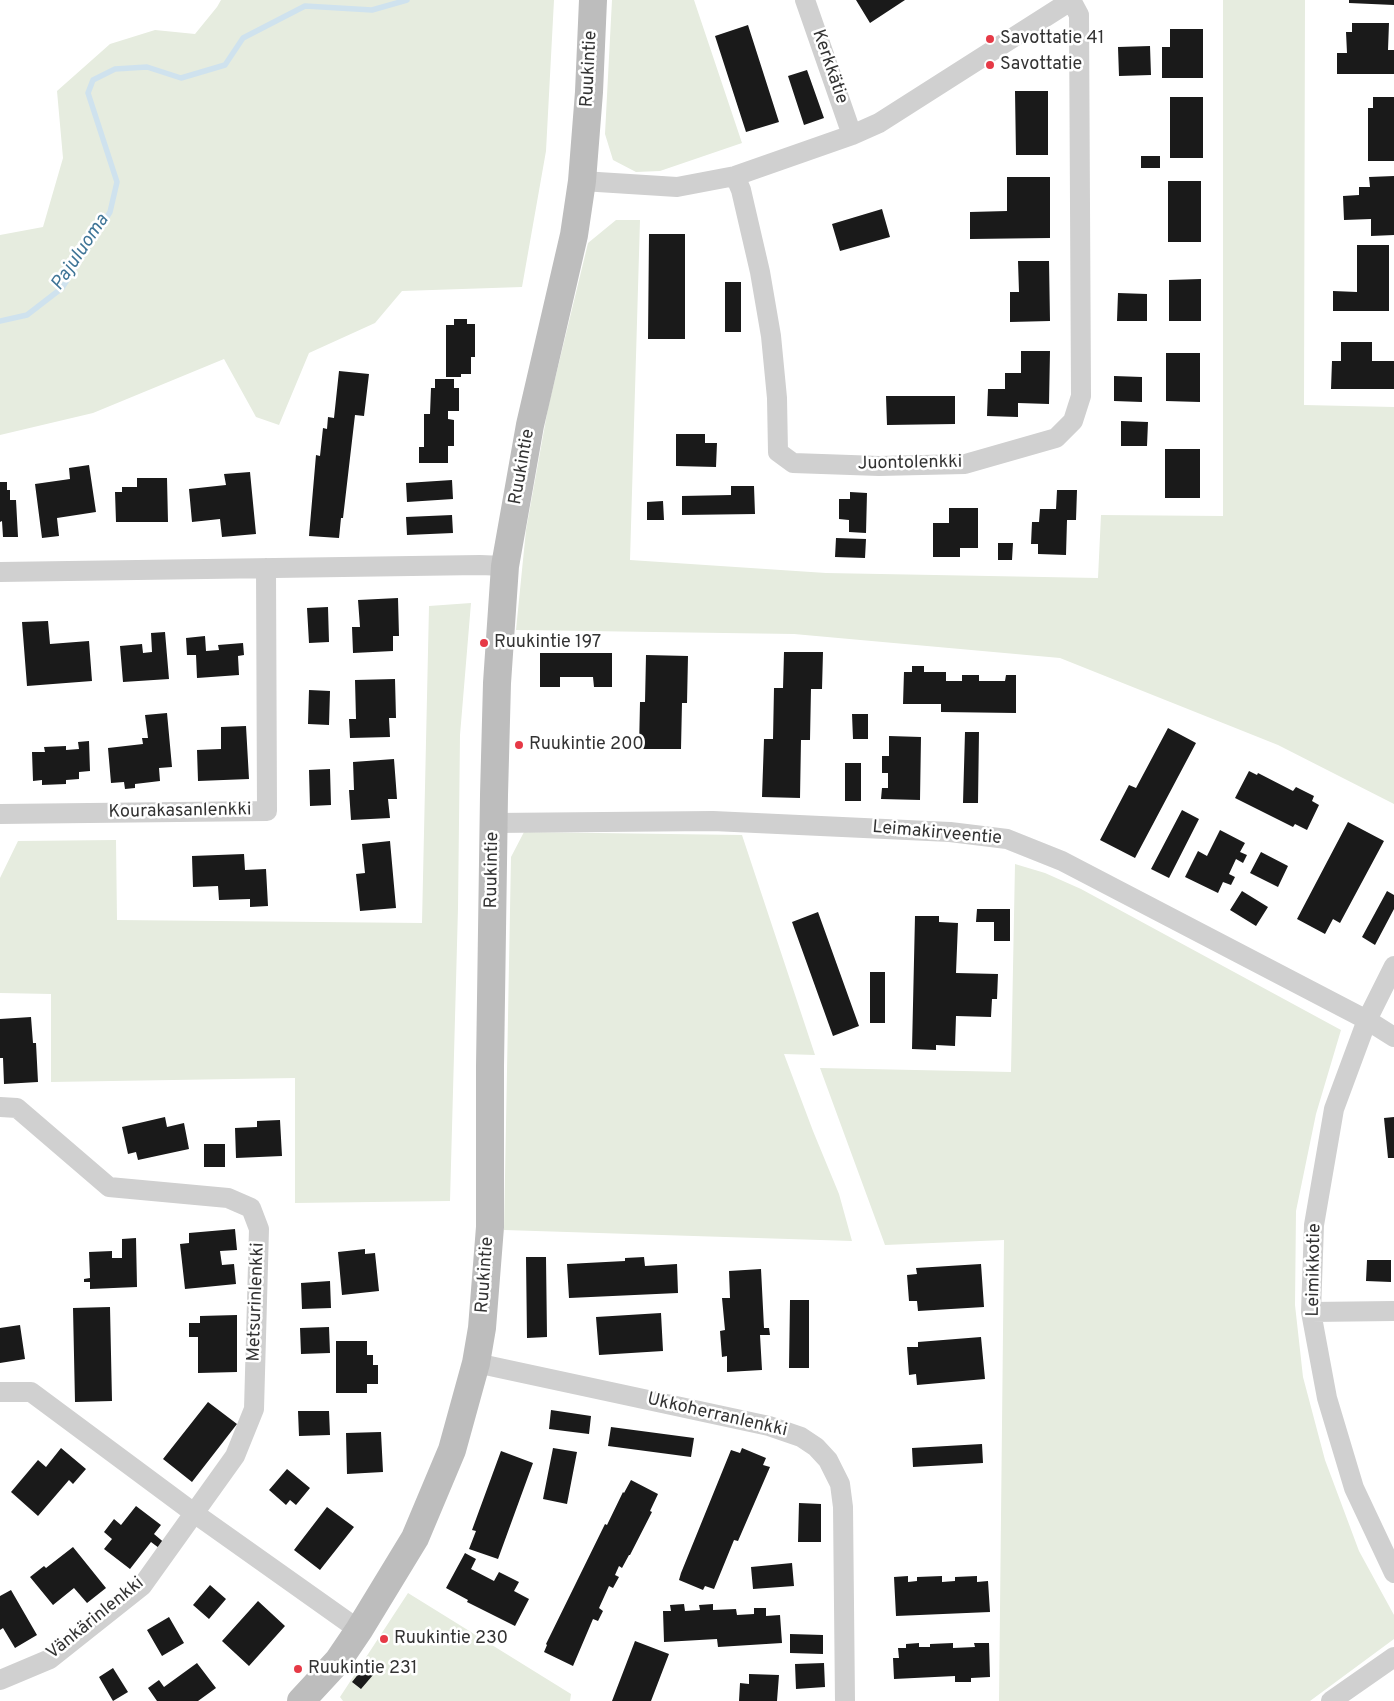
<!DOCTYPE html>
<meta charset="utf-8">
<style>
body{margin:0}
canvas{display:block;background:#fff}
</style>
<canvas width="1394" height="1701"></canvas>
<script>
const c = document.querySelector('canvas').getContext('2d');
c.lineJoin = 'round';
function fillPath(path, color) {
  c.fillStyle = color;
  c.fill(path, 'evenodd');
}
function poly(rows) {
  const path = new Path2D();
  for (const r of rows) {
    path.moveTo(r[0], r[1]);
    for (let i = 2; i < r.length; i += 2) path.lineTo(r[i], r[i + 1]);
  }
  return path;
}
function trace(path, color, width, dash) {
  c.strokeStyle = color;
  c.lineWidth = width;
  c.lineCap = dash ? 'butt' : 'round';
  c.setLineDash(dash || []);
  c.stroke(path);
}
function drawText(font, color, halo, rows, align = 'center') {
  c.font = font + ' Overpass,sans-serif';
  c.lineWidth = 5;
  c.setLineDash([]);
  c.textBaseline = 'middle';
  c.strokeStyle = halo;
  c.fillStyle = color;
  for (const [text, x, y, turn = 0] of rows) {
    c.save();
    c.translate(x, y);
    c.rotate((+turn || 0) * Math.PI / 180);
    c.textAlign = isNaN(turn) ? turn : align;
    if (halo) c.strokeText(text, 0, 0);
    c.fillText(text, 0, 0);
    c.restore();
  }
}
fillPath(poly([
 [221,0,554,0,546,151,522,287,402,291,375,323,309,353,279,425,256,417,224,359,93,413,0,435,0,235,43,227,63,158,57,91,110,44,155,30,195,34,217,7],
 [612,0,694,0,742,143,660,171,636,172,613,160,605,134],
 [1223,0,1305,0,1304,405,1394,407,1394,804,1278,745,1060,658,794,634,516,630,526,530,548,408,588,243,616,220,640,220,630,560,826,573,1098,578,1101,515,1223,516],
 [471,603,460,735,458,908,450,1201,295,1203,295,1078,51,1082,51,994,0,993,0,878,18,841,116,840,117,920,422,923,429,606],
 [524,832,742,835,815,1055,784,1054,813,1131,839,1194,852,1241,504,1230,511,857],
 [1015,864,1045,873,1081,889,1341,1030,1316,1114,1296,1211,1295,1305,1303,1377,1325,1460,1359,1551,1394,1615,1394,1639,1310,1701,999,1701,1004,1240,885,1245,820,1068,1011,1072],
 [408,1593,571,1694,570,1701,343,1701,340,1697]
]), '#e6ecdf');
trace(poly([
 [0,321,27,315,62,288,110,212,117,182,88,93,93,80,115,69,147,67,181,78,225,65,243,38,305,6,372,10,407,0]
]), '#cfe2ee', 5.5);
fillPath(poly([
 [856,0,905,0,870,23],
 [1349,0,1394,0,1394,5,1349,3],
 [1352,23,1389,23,1388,50,1394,50,1394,74,1337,74,1337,53,1347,53,1346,32,1352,32],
 [748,25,779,122,746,132,715,36],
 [1170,29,1203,29,1203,78,1162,78,1162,47,1170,47],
 [1150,46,1151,75,1119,76,1118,47],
 [807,70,824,118,804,125,788,76],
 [1015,91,1048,91,1048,155,1016,155],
 [1170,97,1203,97,1203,158,1170,158],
 [1373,97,1394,97,1394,161,1368,161,1368,108,1373,108],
 [1141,156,1160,156,1160,168,1141,168],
 [1394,176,1394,235,1371,236,1371,219,1344,220,1343,196,1359,195,1359,187,1370,187,1369,177],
 [1007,177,1050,177,1050,238,970,239,970,212,1007,211],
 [1168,181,1201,181,1201,242,1168,242],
 [882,209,890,237,840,251,832,224],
 [649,234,685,234,685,339,648,339],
 [1357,245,1389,245,1389,311,1333,311,1333,291,1357,292],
 [1018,261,1049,261,1050,321,1010,322,1010,292,1019,292],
 [1201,279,1201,321,1169,321,1169,280],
 [725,282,741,282,741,332,725,332],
 [1118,293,1147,294,1147,321,1117,321],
 [454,319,467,319,467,324,475,324,475,357,471,357,471,374,461,374,461,377,446,377,446,325,454,325],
 [1341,342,1372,342,1372,361,1394,361,1394,389,1331,389,1332,361,1341,361],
 [1021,351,1050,351,1049,404,1018,403,1018,417,987,416,988,389,1005,389,1005,373,1021,373],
 [1166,353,1200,353,1200,402,1166,401],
 [339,371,369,374,364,416,355,415,343,518,341,518,339,538,309,536,316,455,320,456,323,428,327,429,328,417,334,418],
 [1114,376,1142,377,1142,402,1114,401],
 [435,379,454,379,454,388,459,388,459,411,448,411,448,419,454,420,454,446,448,446,448,463,419,463,419,447,424,447,424,414,430,414,431,388,435,388],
 [886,396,955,396,955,424,887,425],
 [1121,421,1148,422,1147,446,1121,446],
 [676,434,705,434,705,443,717,443,716,467,676,466],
 [1165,449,1200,449,1200,498,1165,498],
 [89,465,96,512,57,518,59,536,42,538,35,484,70,479,69,468],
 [250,472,256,534,222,537,220,519,192,522,189,489,226,485,224,474],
 [137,478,167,478,168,522,116,522,115,492,122,492,122,487,137,487],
 [452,480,453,499,407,502,406,483],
 [0,482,7,482,7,490,10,490,10,500,16,500,18,537,3,537,2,521,0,522],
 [731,486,754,486,755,514,682,515,682,496,731,495],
 [1057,490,1077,490,1076,520,1067,520,1066,555,1038,554,1038,544,1031,544,1032,522,1039,522,1040,509,1056,509],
 [850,492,867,493,866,533,849,532,849,520,839,519,839,499,850,499],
 [663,501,664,520,647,520,647,502],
 [949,508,978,508,978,548,960,548,960,557,933,557,933,523,949,523],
 [452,515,453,533,407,535,406,517],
 [836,538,866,539,865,558,835,557],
 [998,543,1013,543,1012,560,998,560],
 [398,598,399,636,393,636,393,651,353,653,352,627,360,627,358,600],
 [328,607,329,642,309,643,307,608],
 [48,621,50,644,89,641,92,681,27,686,22,622],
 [165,632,169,679,123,682,120,646,142,644,143,653,152,652,151,633],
 [205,636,206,651,219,650,218,645,243,643,244,655,238,656,239,675,197,678,196,655,187,655,186,638],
 [784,652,823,652,822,689,811,689,810,740,801,740,800,798,762,797,764,739,773,739,774,688,783,688],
 [540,653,612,653,612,687,594,687,593,677,560,677,560,687,540,687],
 [646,655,688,656,687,703,682,703,681,749,639,749,640,702,645,702],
 [912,666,924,666,924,672,946,672,946,681,962,681,962,675,979,675,979,681,1005,681,1006,675,1016,675,1016,713,941,712,941,704,903,704,904,672,912,672],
 [395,679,396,718,389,718,390,737,350,738,349,719,356,719,355,680],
 [309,690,330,691,329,725,308,724],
 [167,713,172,767,159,768,160,781,135,784,135,788,125,789,124,782,111,783,108,748,143,744,142,738,148,738,145,715],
 [852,714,868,714,868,739,853,739],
 [246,726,249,779,198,781,197,750,221,749,221,727],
 [1168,728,1196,743,1135,858,1100,840,1129,785,1136,788],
 [965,732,979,732,978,803,963,803],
 [889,736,921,737,920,800,881,799,882,788,888,788,888,773,882,773,882,756,889,756],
 [89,741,90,771,79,772,79,779,66,780,66,784,42,785,42,780,33,781,32,752,45,752,44,747,66,746,66,750,79,749,78,742],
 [394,759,397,799,388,799,390,818,351,820,349,790,354,790,353,762],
 [845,763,861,763,861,801,845,801],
 [330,769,331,805,310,806,309,770],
 [1249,771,1257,775,1258,773,1293,791,1296,787,1314,796,1312,801,1319,805,1307,830,1295,824,1293,827,1235,798],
 [1182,810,1199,819,1169,878,1151,869],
 [1348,822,1384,841,1340,923,1333,919,1325,934,1297,919],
 [1220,830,1245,843,1240,852,1247,855,1243,863,1236,859,1229,874,1235,877,1231,885,1223,882,1218,893,1185,877,1198,851,1207,856],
 [390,841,396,908,360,911,356,874,365,873,362,844],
 [1261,852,1288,866,1278,887,1250,873],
 [244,854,245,870,266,869,268,906,250,907,250,899,219,900,218,886,193,887,192,856],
 [1242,891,1268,907,1256,926,1230,910],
 [1387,891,1394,895,1394,909,1375,945,1362,937],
 [977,909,1010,909,1010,941,994,941,994,922,976,922],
 [818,912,859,1026,833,1036,792,922],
 [915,916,939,916,939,922,958,923,956,973,998,974,997,999,992,999,991,1017,956,1016,955,1046,936,1045,936,1050,912,1049],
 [870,972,885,972,885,1023,870,1023],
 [31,1017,33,1043,36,1043,38,1082,4,1084,3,1058,0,1058,0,1019],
 [165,1117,167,1127,184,1123,189,1149,138,1160,136,1152,128,1154,122,1127],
 [1394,1117,1394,1158,1388,1158,1384,1118],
 [280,1120,282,1156,236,1158,235,1128,257,1127,257,1121],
 [204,1144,225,1144,225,1167,204,1167],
 [235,1229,237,1250,220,1251,222,1265,234,1264,236,1284,185,1289,180,1244,189,1243,189,1233],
 [136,1238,137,1287,90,1289,90,1282,84,1282,84,1279,90,1278,89,1252,112,1251,112,1258,122,1258,122,1239],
 [365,1249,365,1254,375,1253,379,1291,342,1295,338,1252],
 [526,1257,546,1257,547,1337,527,1338],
 [644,1257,645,1266,677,1264,678,1293,569,1298,567,1264,625,1261,625,1258],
 [1367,1260,1391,1260,1391,1282,1366,1281],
 [981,1264,984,1307,918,1311,917,1301,909,1301,907,1275,917,1274,916,1268],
 [761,1269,764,1328,769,1328,770,1335,760,1335,762,1370,727,1372,727,1356,722,1357,720,1331,725,1330,722,1298,730,1298,729,1271],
 [330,1281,331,1308,302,1309,301,1283],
 [790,1300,809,1300,809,1368,789,1368],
 [110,1307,112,1401,75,1402,73,1308],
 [661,1313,663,1351,599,1355,596,1317],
 [237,1315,237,1372,198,1373,198,1337,189,1337,189,1323,200,1323,200,1316],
 [20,1325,25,1359,0,1363,0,1328],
 [329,1327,330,1353,301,1354,300,1328],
 [981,1337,985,1379,917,1385,916,1374,909,1375,907,1347,918,1347,918,1342],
 [336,1341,367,1341,367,1355,373,1355,373,1365,378,1365,378,1384,367,1384,367,1393,336,1393],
 [208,1402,237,1424,192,1482,163,1459],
 [551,1410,591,1416,589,1434,549,1429],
 [298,1411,329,1411,330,1435,299,1436],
 [611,1427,694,1438,691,1457,608,1446],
 [381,1432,383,1472,347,1474,346,1433],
 [982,1444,983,1463,913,1467,912,1448],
 [61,1448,86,1469,73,1484,69,1480,38,1516,11,1492,38,1460,46,1467],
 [553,1448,577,1452,567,1504,543,1499],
 [742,1448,766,1458,763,1465,770,1467,738,1541,734,1540,714,1589,705,1586,703,1590,679,1580,681,1573,731,1450,740,1453],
 [501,1451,533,1463,498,1559,469,1549,476,1531,472,1530],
 [287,1469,310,1488,296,1505,290,1500,286,1505,269,1490],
 [631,1480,658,1494,650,1511,652,1512,630,1555,629,1555,622,1568,619,1566,615,1575,619,1577,613,1588,609,1586,599,1608,603,1611,598,1621,593,1619,573,1666,544,1652,547,1645,546,1644,605,1524,607,1525,623,1492,624,1493],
 [799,1503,821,1504,821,1542,798,1542],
 [136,1506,161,1525,154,1534,167,1545,163,1551,151,1542,130,1569,104,1549,112,1539,104,1532,114,1519,121,1525],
 [327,1507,354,1527,320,1570,294,1550],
 [73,1547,106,1588,87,1603,74,1588,53,1605,30,1577,44,1566,46,1568],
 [465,1553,476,1559,471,1569,494,1581,499,1572,519,1582,514,1591,529,1599,515,1626,467,1602,468,1600,446,1588],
 [792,1563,794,1586,753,1589,751,1567],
 [908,1576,908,1582,917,1581,917,1577,942,1576,942,1582,955,1581,955,1577,977,1576,977,1582,988,1581,990,1612,896,1616,894,1577],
 [210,1585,226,1599,209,1619,193,1605],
 [11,1590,37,1635,15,1648,3,1628,0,1630,0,1596],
 [258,1601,285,1626,249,1666,222,1641],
 [684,1604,685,1611,700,1610,699,1605,713,1604,713,1610,736,1609,737,1615,754,1614,754,1608,766,1608,766,1616,780,1615,782,1643,718,1647,717,1639,664,1642,663,1611,671,1611,670,1605],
 [169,1617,184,1643,162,1656,147,1630],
 [790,1634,823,1635,823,1654,790,1653],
 [635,1641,669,1654,651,1701,612,1701],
 [919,1643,919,1647,930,1647,930,1644,953,1643,953,1648,975,1647,974,1643,989,1643,990,1677,971,1678,971,1682,955,1682,955,1676,894,1679,893,1658,899,1658,898,1648,906,1648,906,1644],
 [197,1663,216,1688,198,1701,157,1701,148,1688,159,1680,164,1687],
 [824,1663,825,1687,796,1689,795,1664],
 [364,1667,373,1675,361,1689,352,1682],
 [113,1668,128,1692,113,1701,99,1677],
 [749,1674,779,1675,777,1701,739,1701,740,1683,749,1684]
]), '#1a1a1a');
trace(poly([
 [805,0,852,135],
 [735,176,741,190,760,272,771,336,777,398,778,452,793,463,879,466,965,464,1056,438,1073,421,1081,396,1079,15,1071,0],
 [582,181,677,187,735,176,852,135,879,123,1072,0],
 [0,572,480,565,505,566],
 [0,814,267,811,266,568],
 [494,823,713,821,950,832,1007,839,1062,861,1367,1020,1394,1037],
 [1394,966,1367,1020,1334,1109,1314,1225,1311,1312,1327,1398,1354,1488,1394,1573],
 [0,1107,17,1108,109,1187,228,1198,251,1208,259,1229,254,1409,235,1456,142,1586,50,1659,0,1680],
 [1311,1312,1394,1311],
 [476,1363,769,1426,801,1437,816,1447,828,1460,840,1484,843,1507,845,1701],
 [0,1392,31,1392,194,1513,359,1630],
 [1331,1701,1394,1657]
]), '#d0d0d0', 20);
trace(poly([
 [301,1701,338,1661,359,1630,415,1538,452,1450,476,1363,482,1328,490,1227,490,1066,494,795,497,683,505,566,530,425,574,235,582,181,589,92,593,0]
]), '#bdbdbd', 28);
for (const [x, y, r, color] of [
 [990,39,5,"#e63946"],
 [990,65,5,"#e63946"],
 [484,643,5,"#e63946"],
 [519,745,5,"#e63946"],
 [384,1639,5,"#e63946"],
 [298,1669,5,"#e63946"]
]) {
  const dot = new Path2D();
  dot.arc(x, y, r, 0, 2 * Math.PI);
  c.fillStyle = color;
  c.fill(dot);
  trace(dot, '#fff', 2);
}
drawText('18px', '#333', '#fff', [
 ["Savottatie 41",1000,39],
 ["Savottatie",1000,65],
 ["Ruukintie 197",494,643],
 ["Ruukintie 200",529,745],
 ["Ruukintie 230",394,1639],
 ["Ruukintie 231",308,1669]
], 'left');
drawText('18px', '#333', '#fff', [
 ["Kerkkätie",829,67,71],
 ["Ruukintie",590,69,-87],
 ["Juontolenkki",910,464,-1],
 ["Ruukintie",523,467,-80],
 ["Kourakasanlenkki",180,812,-1],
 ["Leimakirveentie",937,834,5],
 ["Ruukintie",493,870,-89],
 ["Leimikkotie",1315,1270,-89],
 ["Ruukintie",486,1275,-86],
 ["Metsurinlenkki",257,1302,-88],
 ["Ukkoherranlenkki",717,1416,13],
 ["Vänkärinlenkki",96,1619,-39]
]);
drawText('italic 19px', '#3f7597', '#fff', [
 ["Pajuluoma",81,253,-56]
]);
</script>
